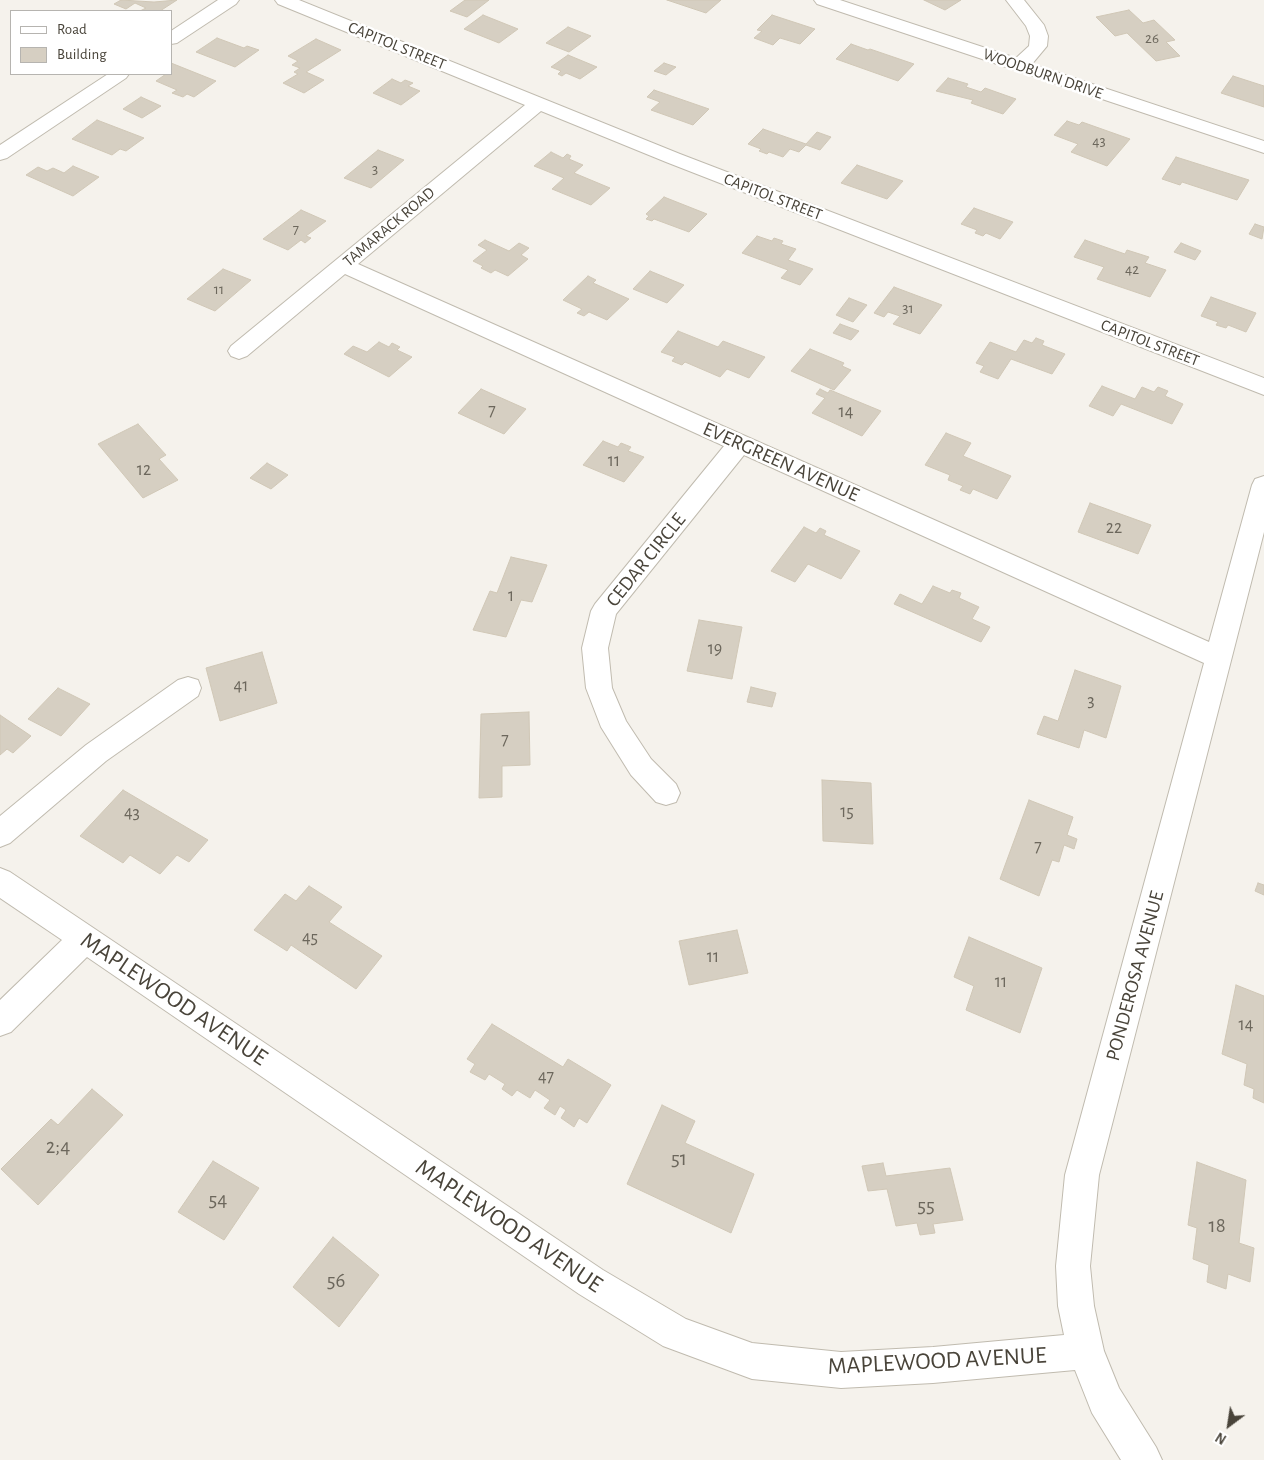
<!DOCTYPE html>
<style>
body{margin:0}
#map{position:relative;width:1264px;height:1460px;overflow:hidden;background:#f5f2ec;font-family:"Alegreya Sans",sans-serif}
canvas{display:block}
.legend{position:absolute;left:10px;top:10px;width:162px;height:65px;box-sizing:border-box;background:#fff;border:1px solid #b6b4b0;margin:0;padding:6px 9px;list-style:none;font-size:15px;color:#49443a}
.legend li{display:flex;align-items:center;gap:10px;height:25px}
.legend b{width:25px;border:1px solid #b6b4b0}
.north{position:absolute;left:1204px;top:1400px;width:50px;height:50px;-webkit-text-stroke:4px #fff;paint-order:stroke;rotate:211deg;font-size:14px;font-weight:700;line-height:20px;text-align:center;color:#49443a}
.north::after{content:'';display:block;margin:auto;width:18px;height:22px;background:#49443a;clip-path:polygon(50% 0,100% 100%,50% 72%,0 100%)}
</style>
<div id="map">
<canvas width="1264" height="1460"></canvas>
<ul class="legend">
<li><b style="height:6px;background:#fff"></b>Road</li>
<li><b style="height:14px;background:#d6cfc2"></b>Building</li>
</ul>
<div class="north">N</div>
</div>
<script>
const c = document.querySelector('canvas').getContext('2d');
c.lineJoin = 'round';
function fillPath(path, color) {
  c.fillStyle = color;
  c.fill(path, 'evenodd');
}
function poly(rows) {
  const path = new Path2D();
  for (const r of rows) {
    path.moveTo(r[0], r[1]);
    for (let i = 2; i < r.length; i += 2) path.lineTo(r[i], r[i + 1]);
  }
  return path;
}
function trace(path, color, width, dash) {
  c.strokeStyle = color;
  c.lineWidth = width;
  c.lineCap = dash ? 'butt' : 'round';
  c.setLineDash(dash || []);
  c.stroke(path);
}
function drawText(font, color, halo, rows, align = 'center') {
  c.font = font + ' "Alegreya Sans",sans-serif';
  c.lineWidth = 5;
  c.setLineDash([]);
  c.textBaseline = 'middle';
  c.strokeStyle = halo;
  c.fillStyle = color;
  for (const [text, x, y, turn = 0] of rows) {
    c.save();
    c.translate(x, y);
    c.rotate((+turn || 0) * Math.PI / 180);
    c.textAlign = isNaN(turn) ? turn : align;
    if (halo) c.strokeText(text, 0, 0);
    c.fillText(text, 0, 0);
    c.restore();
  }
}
const building = poly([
 [121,0,154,2,177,0,160,11,140,11,146,8,135,3,126,9,114,4,121,0],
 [465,0,489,0,467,17,450,11,465,0],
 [667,0,721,0,706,13,667,0],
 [924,0,961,0,945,10,924,0],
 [1129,10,1143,23,1154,20,1175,40,1166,42,1180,56,1156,61,1127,33,1115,36,1096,17,1129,10],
 [483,15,518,29,499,43,464,29,483,15],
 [772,15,815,29,800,44,780,38,773,45,754,38,762,31,757,30,772,15],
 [568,27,591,36,569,52,546,43,568,27],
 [217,38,244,48,247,46,259,50,235,67,196,52,217,38],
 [316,39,341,50,306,72,324,80,304,93,283,83,298,74,294,72,300,68,292,65,298,61,288,56,316,39],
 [851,44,868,50,870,49,914,64,898,81,836,59,851,44],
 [568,55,597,67,580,79,566,73,562,76,558,74,561,71,551,67,568,55],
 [171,63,216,81,194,97,187,94,183,97,172,93,177,90,156,81,166,74,171,74,171,63],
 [664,63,676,67,666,75,654,71,664,63],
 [1233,76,1264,86,1264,107,1221,93,1233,76],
 [948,78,968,84,966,87,981,92,985,88,1016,99,1003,114,971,103,973,100,936,91,948,78],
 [392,79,401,83,405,80,413,83,408,86,420,91,401,105,373,93,392,79],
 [654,90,709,109,693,125,651,110,660,102,647,97,654,90],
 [141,97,161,106,142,118,123,109,141,97],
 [97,120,144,138,126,151,120,149,112,155,72,139,97,120],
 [1067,121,1079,125,1082,122,1130,139,1107,166,1071,152,1078,144,1054,135,1067,121],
 [763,129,806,144,817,132,831,137,820,150,806,145,799,152,790,149,783,157,769,152,767,154,759,151,761,149,748,144,763,129],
 [378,150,404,160,371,188,344,178,378,150],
 [551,152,563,158,567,154,571,156,569,159,583,165,574,173,610,188,591,205,552,189,564,178,534,166,551,152],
 [1176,157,1249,180,1237,200,1182,182,1180,185,1162,179,1176,157],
 [857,165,903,181,887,199,841,183,857,165],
 [73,166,99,177,73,196,26,175,38,167,47,171,53,168,64,173,73,166],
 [664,197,707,214,689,232,654,219,652,221,646,219,649,216,646,214,664,197],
 [974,208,1013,222,1000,239,986,233,983,236,975,233,977,230,961,224,974,208],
 [301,210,326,221,306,236,311,238,305,243,301,240,288,250,263,239,301,210],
 [1255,224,1264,227,1262,239,1249,234,1255,224],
 [757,236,772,241,774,238,783,241,781,244,796,249,788,260,813,269,800,285,781,278,788,270,742,253,757,236],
 [485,240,509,251,519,243,529,248,521,255,528,259,508,276,495,270,491,273,481,268,483,266,473,261,487,250,478,245,485,240],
 [1085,240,1125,254,1127,250,1149,257,1145,263,1166,270,1150,297,1097,279,1104,267,1074,257,1085,240],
 [1181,243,1201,251,1195,260,1174,252,1181,243],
 [223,269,251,280,215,311,187,299,223,269],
 [650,271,684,285,667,303,633,289,650,271],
 [588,276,596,280,593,283,629,299,607,320,589,312,584,316,577,313,582,309,563,300,588,276],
 [894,287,942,305,920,334,893,324,900,316,888,312,884,317,874,313,894,287],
 [1211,297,1256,313,1246,332,1228,325,1226,328,1216,325,1218,322,1201,316,1211,297],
 [849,298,867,305,853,322,836,315,849,298],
 [840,324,859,331,851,340,833,333,840,324],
 [678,331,718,347,723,341,765,357,749,378,727,369,720,377,685,362,682,365,672,361,675,357,661,352,678,331],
 [1036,338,1044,341,1042,345,1065,354,1052,374,1011,359,998,379,980,372,984,366,976,363,990,342,1016,352,1024,340,1032,343,1036,338],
 [379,342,389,347,392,343,400,347,397,350,412,357,389,377,344,354,353,346,367,352,379,342],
 [810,349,844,363,842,366,851,370,834,390,791,371,810,349],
 [1102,386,1135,399,1142,387,1154,392,1158,387,1168,391,1165,396,1183,404,1172,424,1121,404,1113,416,1089,406,1102,386],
 [481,389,526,409,504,434,458,413,481,389],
 [820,389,828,393,830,390,881,411,862,436,812,413,825,398,816,394,820,389],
 [138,424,166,455,159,459,178,480,143,498,98,444,138,424],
 [946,433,971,443,963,456,1011,476,997,499,973,489,970,494,960,490,963,486,948,480,950,475,925,465,946,433],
 [603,441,618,447,621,443,631,447,628,451,644,457,624,482,583,465,603,441],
 [267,463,288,475,271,489,250,478,267,463],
 [1090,503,1151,525,1138,554,1078,532,1090,503],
 [804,527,816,533,820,528,826,531,824,535,860,551,841,579,808,564,795,582,771,571,804,527],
 [511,557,547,565,532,602,521,600,506,637,473,630,490,591,497,593,511,557],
 [933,586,950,593,952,590,961,593,959,598,979,607,972,619,990,627,981,642,894,604,900,594,922,604,933,586],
 [699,620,742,627,732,679,687,671,699,620],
 [262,652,277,703,220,721,206,668,262,652],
 [1075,670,1121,686,1106,738,1084,730,1079,748,1037,734,1044,716,1058,721,1075,670],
 [751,687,776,693,772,707,747,702,751,687],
 [58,688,90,704,61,736,28,719,58,688],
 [529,712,530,765,502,766,502,797,479,798,481,714,529,712],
 [0,715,31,736,13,753,7,749,0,755,0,715],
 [822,780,871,783,873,844,823,841,822,780],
 [123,790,208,840,189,862,177,855,160,874,130,855,123,863,80,836,123,790],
 [1029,800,1073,817,1067,835,1077,839,1074,849,1064,845,1059,862,1052,860,1039,896,1000,879,1029,800],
 [1258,883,1264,885,1264,895,1255,891,1258,883],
 [309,886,342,907,329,922,382,956,356,989,291,945,287,951,254,930,285,894,296,901,309,886],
 [737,930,748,973,689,985,679,941,737,930],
 [969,937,1042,968,1020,1033,966,1010,974,986,954,977,969,937],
 [1236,985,1264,996,1264,1103,1253,1098,1254,1089,1244,1085,1247,1064,1222,1054,1236,985],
 [492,1024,563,1067,568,1059,611,1085,587,1123,579,1118,574,1127,561,1118,566,1110,560,1106,555,1115,544,1108,550,1100,535,1090,530,1098,517,1090,512,1096,502,1089,505,1084,489,1074,485,1080,470,1072,475,1064,467,1059,492,1024],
 [92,1089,123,1115,38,1205,1,1169,51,1119,58,1125,92,1089],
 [662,1105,695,1121,685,1143,754,1174,731,1233,627,1184,662,1105],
 [213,1161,259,1188,224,1240,178,1212,213,1161],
 [1197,1162,1246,1180,1239,1243,1254,1248,1250,1282,1228,1274,1226,1289,1207,1282,1209,1265,1193,1259,1197,1228,1188,1225,1197,1162],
 [883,1163,886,1176,950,1168,963,1220,933,1224,935,1233,920,1235,917,1223,896,1226,887,1189,868,1191,862,1166,883,1163],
 [333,1237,379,1275,339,1327,293,1287,333,1237]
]);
fillPath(building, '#d6cfc2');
trace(building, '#d0c7b6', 1);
const minor = poly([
 [218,0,239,0,236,4,177,43,171,44,171,31,218,0],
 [275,0,299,0,680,154,1264,378,1264,395,666,162,541,111,358,264,1209,642,1252,485,1255,479,1264,476,1264,532,1099,1175,1090,1266,1094,1306,1104,1351,1119,1388,1156,1447,1162,1460,1121,1460,1092,1413,1075,1370,933,1383,841,1388,752,1379,663,1346,579,1294,87,957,11,1032,0,1036,0,1000,62,940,0,898,0,868,10,872,603,1270,686,1319,752,1343,841,1352,933,1347,1064,1335,1058,1306,1056,1266,1065,1175,1204,663,744,455,616,614,608,648,612,688,626,721,651,759,676,784,680,793,676,802,666,805,656,802,631,775,601,727,586,688,582,648,591,611,595,604,724,446,345,274,247,356,239,359,231,356,228,351,231,346,525,105,278,4,275,0],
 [814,0,840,0,1016,58,1029,46,1030,36,1026,26,1006,0,1024,0,1044,25,1048,36,1047,46,1032,64,1264,141,1264,153,817,4,814,0],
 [108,74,129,74,126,78,7,158,0,160,0,145,108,74],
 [188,677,198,680,201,688,198,696,106,761,10,843,0,847,0,816,86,745,178,680,188,677]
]);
trace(minor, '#c0bbaf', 2);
fillPath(minor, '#fff');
drawText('15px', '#6c675c', null, [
 ["26",1152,38],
 ["43",1099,141],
 ["3",375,169],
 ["7",296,229],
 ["42",1132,269],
 ["11",219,289],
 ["31",908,308]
]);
drawText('16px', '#49443a', '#fff', [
 ["CAPITOL STREET",397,46,22],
 ["WOODBURN DRIVE",1043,74,19],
 ["CAPITOL STREET",773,197,21],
 ["TAMARACK ROAD",389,227,-40],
 ["CAPITOL STREET",1150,343,21]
]);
drawText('18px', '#6c675c', null, [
 ["7",492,411],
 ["14",846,412],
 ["11",614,461],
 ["12",144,470],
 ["22",1114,528],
 ["1",511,596],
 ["19",715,649],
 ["41",241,686],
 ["3",1091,701],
 ["7",505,740],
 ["15",847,812],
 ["43",132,813],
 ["7",1038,847],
 ["45",310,938],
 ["11",713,957],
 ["11",1001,982],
 ["14",1246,1025],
 ["47",546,1077]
]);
drawText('20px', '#49443a', '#fff', [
 ["EVERGREEN AVENUE",781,462,24],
 ["CEDAR CIRCLE",646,560,-51],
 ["PONDEROSA AVENUE",1135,976,-75]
]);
drawText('21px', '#6c675c', null, [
 ["2;4",58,1147],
 ["51",679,1159],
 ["54",218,1200],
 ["55",926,1206],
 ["18",1217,1226],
 ["56",336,1281]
]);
drawText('24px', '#49443a', '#fff', [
 ["MAPLEWOOD AVENUE",174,999,34],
 ["MAPLEWOOD AVENUE",509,1226,34],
 ["MAPLEWOOD AVENUE",937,1361,-3]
]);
</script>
